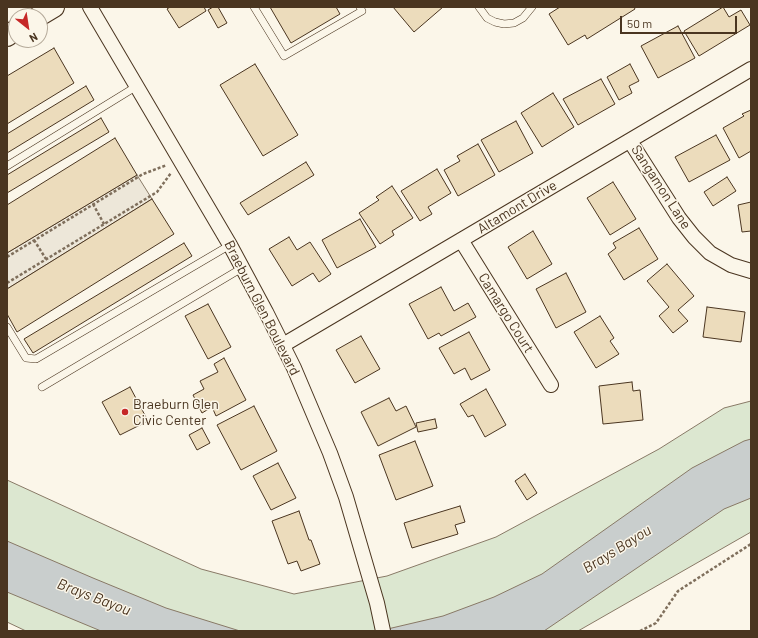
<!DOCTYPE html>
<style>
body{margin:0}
#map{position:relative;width:758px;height:638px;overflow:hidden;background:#fbf6e9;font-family:Barlow,sans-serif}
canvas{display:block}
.frame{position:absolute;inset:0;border:8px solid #4a3520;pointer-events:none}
.north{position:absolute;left:8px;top:8px;width:40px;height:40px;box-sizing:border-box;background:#fbf6e9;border:1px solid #b4a999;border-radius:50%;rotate:150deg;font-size:11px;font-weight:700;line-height:16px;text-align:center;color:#4a3520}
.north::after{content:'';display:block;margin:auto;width:14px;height:18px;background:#c62828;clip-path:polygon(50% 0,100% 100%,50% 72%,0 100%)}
.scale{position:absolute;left:620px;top:16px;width:117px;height:18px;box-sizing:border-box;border:2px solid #4a3520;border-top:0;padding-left:5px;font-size:12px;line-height:14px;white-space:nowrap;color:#4a3520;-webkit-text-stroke:3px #fbf6e9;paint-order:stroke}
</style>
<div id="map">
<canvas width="758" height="638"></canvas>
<div class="frame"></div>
<div class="north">N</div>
<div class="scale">50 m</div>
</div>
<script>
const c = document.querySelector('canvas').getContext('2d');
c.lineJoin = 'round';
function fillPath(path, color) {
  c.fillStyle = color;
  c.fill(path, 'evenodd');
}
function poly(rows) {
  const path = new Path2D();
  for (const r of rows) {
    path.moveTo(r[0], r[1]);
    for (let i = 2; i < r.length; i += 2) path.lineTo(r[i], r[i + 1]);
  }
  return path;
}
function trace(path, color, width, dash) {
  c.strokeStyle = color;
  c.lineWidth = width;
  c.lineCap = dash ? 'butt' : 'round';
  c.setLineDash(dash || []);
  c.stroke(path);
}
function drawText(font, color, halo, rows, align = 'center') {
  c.font = font + ' Barlow,sans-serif';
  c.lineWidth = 3;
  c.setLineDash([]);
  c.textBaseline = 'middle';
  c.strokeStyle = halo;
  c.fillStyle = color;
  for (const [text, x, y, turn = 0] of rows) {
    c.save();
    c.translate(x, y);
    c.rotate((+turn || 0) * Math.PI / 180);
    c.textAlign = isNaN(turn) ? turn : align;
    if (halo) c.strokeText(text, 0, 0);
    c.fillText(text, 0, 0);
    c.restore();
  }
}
const green = poly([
 [751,401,751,532,578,631,26,631,7,622,7,480,201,569,294,594,387,576,496,537,659,449,724,408,751,401]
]);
fillPath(green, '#dce7d0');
trace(green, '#887966', 1);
const parking = poly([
 [137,175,152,199,7,289,7,253,137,175]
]);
fillPath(parking, '#ede7d9');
trace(parking, '#887966', 1);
const water = poly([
 [751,439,751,498,724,509,544,631,379,631,443,616,494,597,542,574,692,468,744,441,751,439],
 [7,541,93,578,166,608,240,631,101,631,7,592,7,541]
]);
fillPath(water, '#c9cecd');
trace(water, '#887966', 1);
const building = poly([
 [170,7,204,7,206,11,179,28,167,9,170,7],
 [213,7,218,7,227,23,218,28,208,10,213,7],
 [270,7,336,7,340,14,291,43,270,7],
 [393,7,443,7,414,32,393,7],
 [560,7,634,7,635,9,587,39,585,35,568,45,549,14,560,7],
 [723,7,729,17,741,10,750,25,699,56,684,31,723,7],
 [678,26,695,58,658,78,641,46,678,26],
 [54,48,74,83,7,124,7,76,54,48],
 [255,64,298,135,263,156,220,85,255,64],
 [630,64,639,81,629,86,632,93,619,100,607,77,630,64],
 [601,79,615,104,578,125,563,99,601,79],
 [86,86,94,100,7,153,7,134,86,86],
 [553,93,574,127,542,147,521,113,553,93],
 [751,110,751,151,739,158,723,128,744,116,742,114,751,110],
 [101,118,109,132,7,193,7,175,101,118],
 [516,121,533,153,499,172,481,140,516,121],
 [716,135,730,160,689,182,675,157,716,135],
 [115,138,137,175,7,253,7,205,115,138],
 [478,144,495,175,458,196,444,170,460,161,457,156,478,144],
 [306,162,314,175,248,215,240,203,306,162],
 [437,169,451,193,428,207,432,214,420,221,401,191,437,169],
 [727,177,736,191,713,206,704,192,727,177],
 [613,182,636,219,610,235,587,198,613,182],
 [392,186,413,218,392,231,394,235,380,244,359,213,379,200,376,197,392,186],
 [152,199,174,234,17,332,7,314,7,289,152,199],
 [751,202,751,231,742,232,738,205,751,202],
 [360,219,376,247,337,268,322,240,360,219],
 [639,228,658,259,624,280,608,254,616,248,613,243,639,228],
 [533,231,552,264,527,279,508,247,533,231],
 [289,237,297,250,310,242,331,274,319,282,313,273,292,286,269,249,289,237],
 [184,243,192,256,33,353,24,339,184,243],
 [667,264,694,296,678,310,688,321,673,333,659,316,669,307,647,281,667,264],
 [566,273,586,312,556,328,536,289,566,273],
 [441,287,454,311,468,303,476,317,441,336,439,333,428,339,409,304,441,287],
 [208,304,231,347,208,359,185,316,208,304],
 [707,307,745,312,741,342,703,337,707,307],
 [600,316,614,338,610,341,619,354,596,368,574,332,600,316],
 [469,332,490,370,471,380,465,368,454,374,439,348,469,332],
 [361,336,380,369,355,383,336,350,361,336],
 [224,358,246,400,216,416,212,407,202,413,193,395,204,389,200,381,218,372,214,364,224,358],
 [632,382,633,391,640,390,643,420,603,424,599,386,632,382],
 [130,387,148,421,120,435,102,402,130,387],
 [486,389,506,425,485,437,473,415,468,417,460,404,486,389],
 [389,398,396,411,406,406,416,427,378,446,361,412,389,398],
 [254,406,277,451,241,470,217,425,254,406],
 [435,419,437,428,418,432,416,423,435,419],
 [202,428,210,443,197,450,189,435,202,428],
 [415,441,433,486,396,500,379,455,415,441],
 [278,463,296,498,271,510,253,476,278,463],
 [525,474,537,493,527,500,515,481,525,474],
 [460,506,465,522,455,525,458,534,412,548,404,523,460,506],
 [299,511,309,540,311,540,320,564,301,571,297,561,288,564,272,521,299,511]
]);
fillPath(building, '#ecdcbc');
trace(building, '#4a3520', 1);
const service = poly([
 [254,7,284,56,362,11,360,7],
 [479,7,487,18,495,22,504,24,514,23,523,18,532,7],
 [7,166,137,86],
 [7,327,26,358,36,359,230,245],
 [42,387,242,268]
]);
const minor = poly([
 [90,7,230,245,266,312,294,368,330,453,346,497,377,603,383,631],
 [630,141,679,218,694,237,710,253,731,265,751,271],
 [461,240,551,385],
 [283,345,751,69]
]);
const secondary = poly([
 [39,16,54,7],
 [7,36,16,30]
]);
trace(service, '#4a3520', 8);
trace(minor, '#4a3520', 16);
trace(secondary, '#4a3520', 22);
trace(poly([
 [93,204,104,224],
 [34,240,46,259],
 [7,257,143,174,167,165],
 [7,283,157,192,171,173],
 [640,631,656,623,678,591,751,544]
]), '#7f6f5c', 2.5, [3, 2]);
trace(service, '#fbf6e9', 7);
trace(minor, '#fbf6e9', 14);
trace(secondary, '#fbf6e9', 20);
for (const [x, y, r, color] of [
 [125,412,4,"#c62828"]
]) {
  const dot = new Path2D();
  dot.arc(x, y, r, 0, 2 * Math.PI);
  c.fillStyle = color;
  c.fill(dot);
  trace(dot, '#fbf6e9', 1.5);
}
drawText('14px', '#4a3520', '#fbf6e9', [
 ["Sangamon Lane",661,187,57],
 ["Altamont Drive",517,207,-31],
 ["Braeburn Glen Boulevard",262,308,63],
 ["Camargo Court",506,313,58]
]);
drawText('14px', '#4a3520', '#fbf6e9', [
 ["Braeburn Glen",133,404],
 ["Civic Center",133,420]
], 'left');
drawText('italic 15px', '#4a3520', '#fbf6e9', [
 ["Brays Bayou",617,549,-32],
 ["Brays Bayou",94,597,21]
]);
</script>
